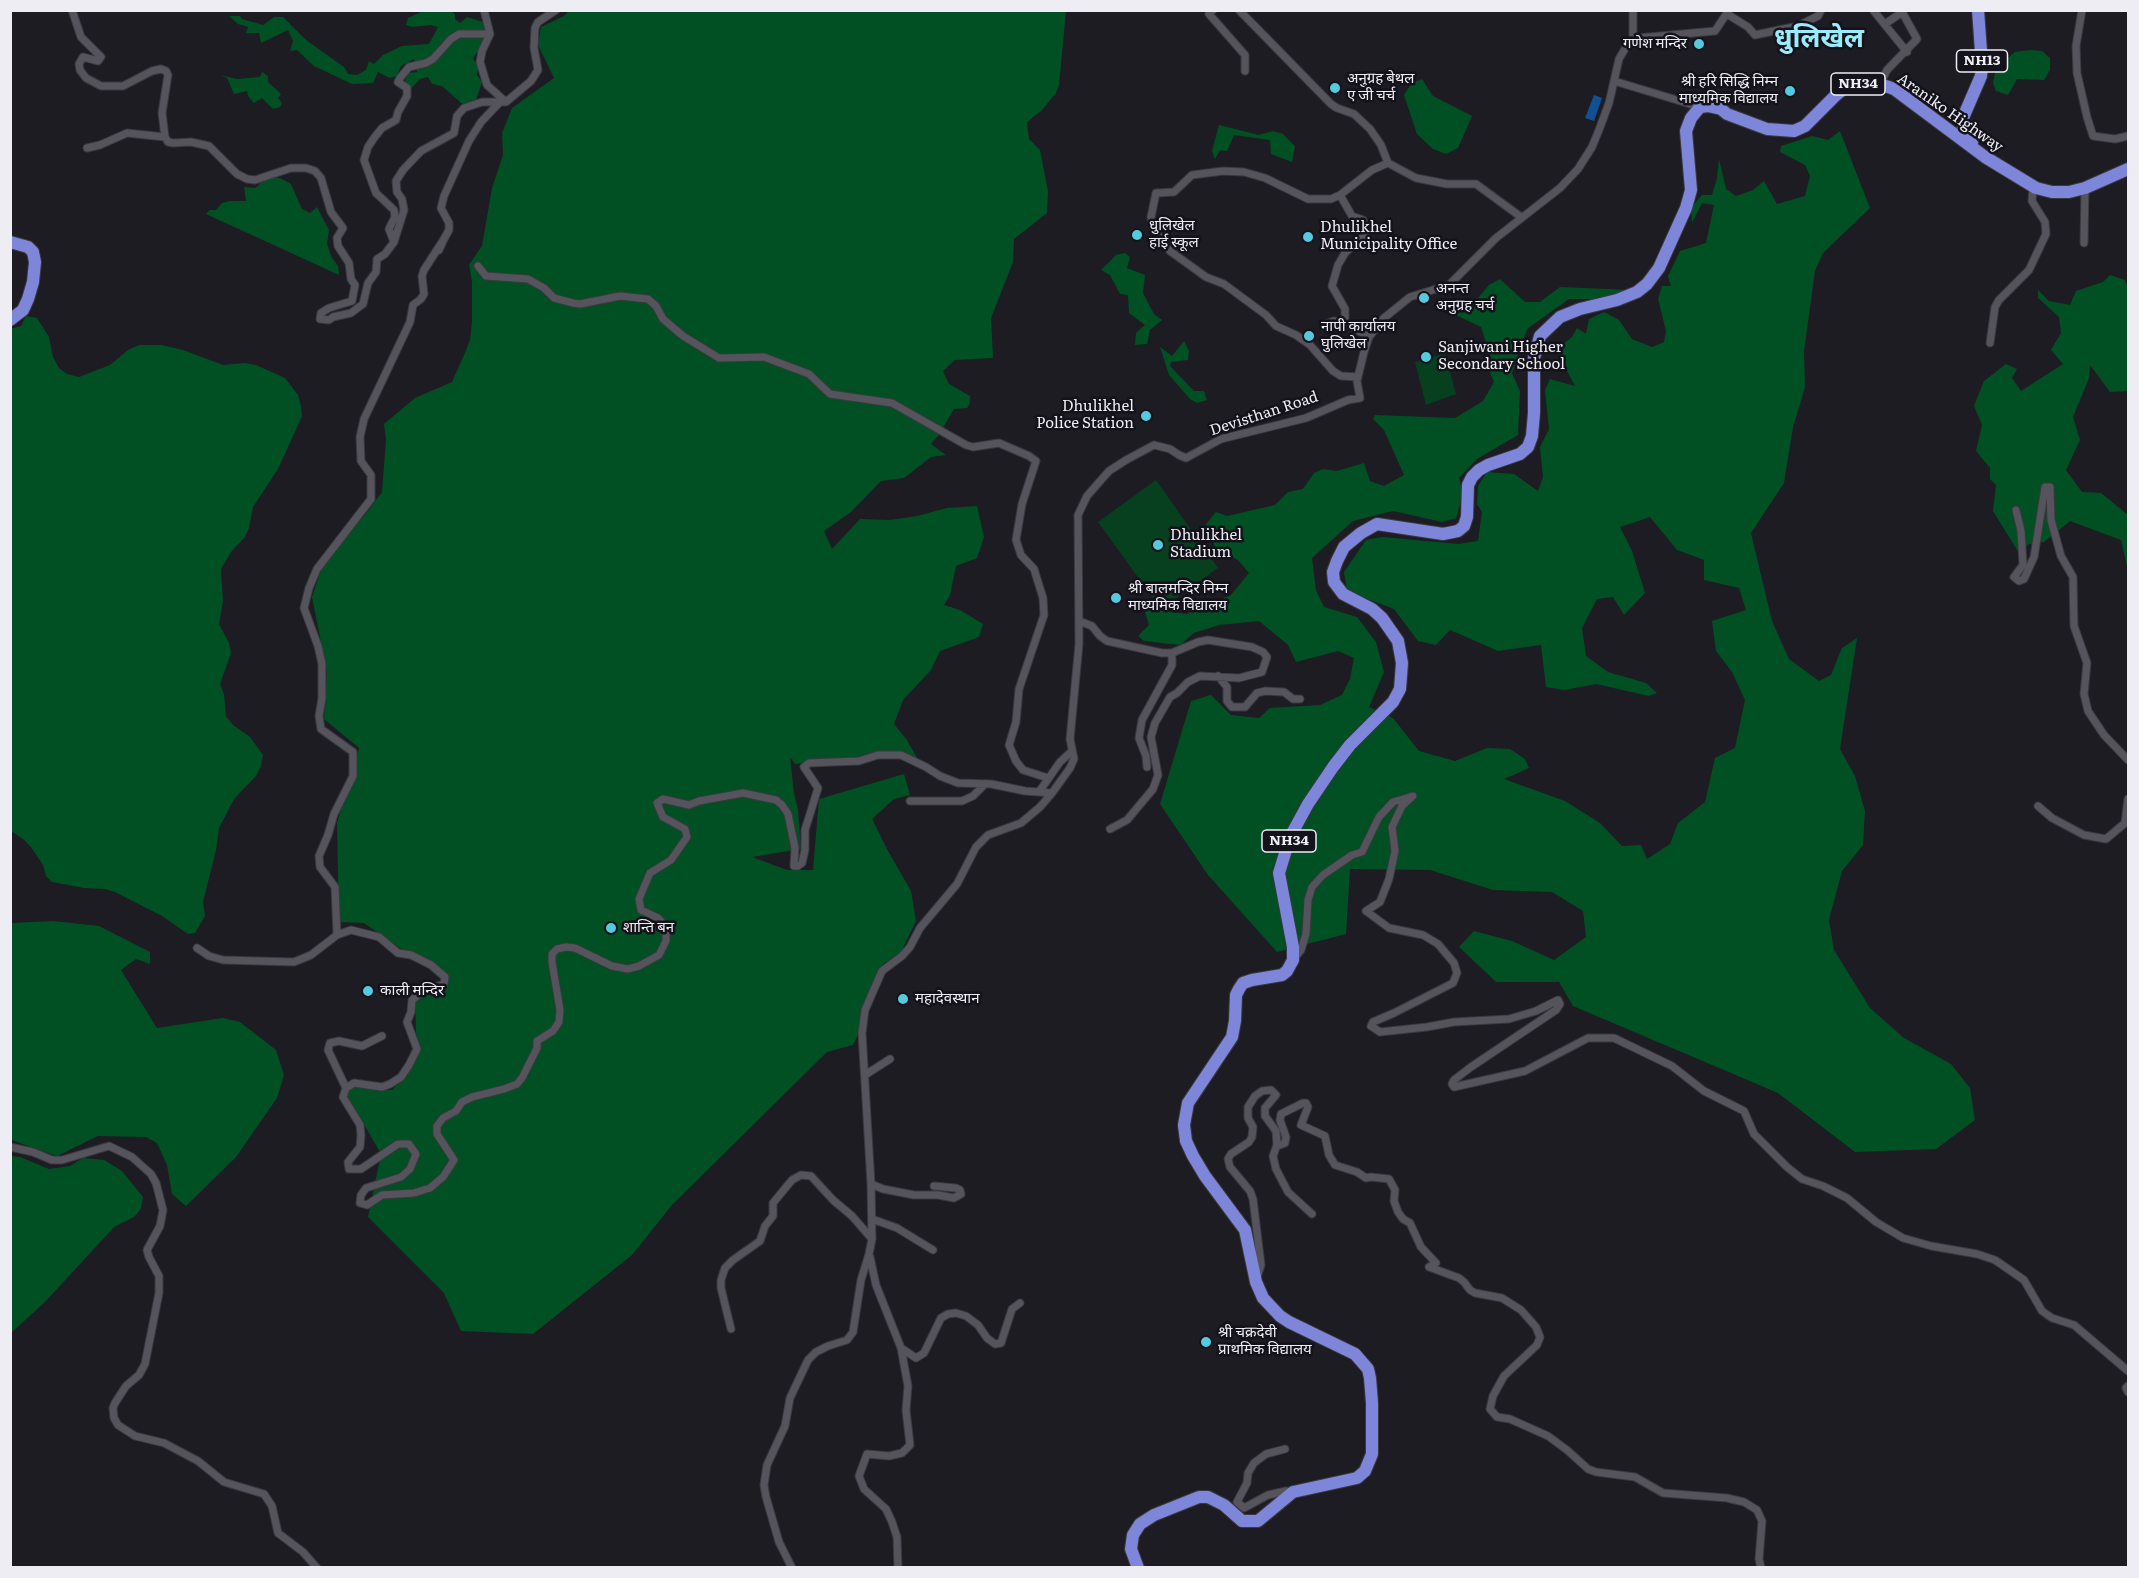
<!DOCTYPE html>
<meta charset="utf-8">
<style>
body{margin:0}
#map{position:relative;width:2139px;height:1578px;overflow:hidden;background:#1d1c23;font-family:Literata,serif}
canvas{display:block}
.frame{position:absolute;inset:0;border:12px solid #eeedf3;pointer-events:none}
</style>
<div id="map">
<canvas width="2139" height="1578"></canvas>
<div class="frame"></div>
</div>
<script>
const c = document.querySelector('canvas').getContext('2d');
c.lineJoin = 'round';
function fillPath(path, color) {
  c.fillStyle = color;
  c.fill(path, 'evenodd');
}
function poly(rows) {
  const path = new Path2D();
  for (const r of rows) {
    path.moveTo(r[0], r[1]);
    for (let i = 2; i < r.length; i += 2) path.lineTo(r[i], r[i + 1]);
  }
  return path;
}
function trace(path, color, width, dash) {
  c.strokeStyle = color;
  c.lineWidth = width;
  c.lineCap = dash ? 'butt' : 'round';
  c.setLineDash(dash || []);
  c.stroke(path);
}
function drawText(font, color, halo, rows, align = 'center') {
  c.font = font + ' Literata,"Noto Sans Devanagari",serif';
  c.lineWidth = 5;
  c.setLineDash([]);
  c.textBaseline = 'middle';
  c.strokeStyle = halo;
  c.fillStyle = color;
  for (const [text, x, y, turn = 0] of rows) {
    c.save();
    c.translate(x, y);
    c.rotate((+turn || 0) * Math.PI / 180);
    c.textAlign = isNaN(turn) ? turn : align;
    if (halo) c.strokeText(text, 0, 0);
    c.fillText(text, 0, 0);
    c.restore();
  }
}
fillPath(poly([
 [1445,353,1456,394,1426,405,1415,362],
 [1156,480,1218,568,1161,609,1098,522]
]), '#07401e');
fillPath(poly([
 [570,10,1066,11,1059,85,1056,93,1042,110,1027,122,1029,139,1040,150,1048,191,1047,213,1014,239,1013,262,991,318,993,358,955,360,943,371,949,384,970,396,970,403,967,408,954,409,938,436,931,444,946,455,931,457,904,478,881,481,851,512,824,531,832,549,860,519,890,520,917,516,947,508,977,506,984,537,977,558,956,566,950,595,944,605,960,610,983,624,979,637,940,651,931,670,903,700,894,724,907,740,917,758,874,756,795,764,790,757,794,793,798,810,801,849,752,857,787,870,813,870,819,799,904,774,910,795,894,799,872,819,888,851,911,891,916,921,900,954,883,964,867,1015,853,1045,827,1052,672,1205,632,1255,533,1334,461,1331,444,1293,368,1217,381,1154,365,1126,346,1099,347,1089,356,1086,392,1090,409,1070,420,1047,416,1033,415,996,443,990,449,975,400,948,364,923,339,922,337,823,359,748,324,719,327,672,312,597,324,561,364,516,382,492,386,440,384,424,415,398,452,382,464,355,470,340,472,322,472,281,469,265,482,246,492,188,503,155,502,133,512,108,554,78,538,45,541,27,564,16],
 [423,11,451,11,455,14,455,19,460,23,467,17,483,22,485,26,481,47,473,58,478,68,477,75,482,82,476,100,468,106,461,103,442,86,432,84,428,77,420,79,409,91,403,86,408,73,417,72,414,59,401,66,397,76,390,78,378,72,373,83,352,84,314,66,297,50,290,51,293,41,288,30,261,43,259,33,246,33,248,27,238,24,229,16,240,16,242,19,263,25,274,17,283,17,306,40,344,67,348,74,357,75,366,70,369,61,374,64,383,55,402,46,429,44,438,27,431,25,412,27,406,25,408,18],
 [2030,50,2042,51,2050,58,2050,70,2044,80,2017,79,2008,95,1996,91,1993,83,1996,68,2015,52],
 [262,72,268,76,268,82,281,94,278,98,282,103,280,107,273,109,262,98,254,103,248,96,247,91,234,94,227,78,220,75,237,79,260,77],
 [1422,79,1433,96,1472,116,1458,148,1446,154,1433,149,1417,134,1404,95,1412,83],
 [1219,125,1259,135,1273,131,1283,134,1295,146,1292,162,1271,154,1270,140,1234,135,1227,151,1220,150,1215,159,1212,151],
 [1840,131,1870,208,1823,253,1815,271,1804,351,1805,387,1793,427,1784,483,1751,533,1772,621,1789,659,1819,681,1831,675,1842,648,1857,638,1840,749,1855,776,1865,811,1863,845,1842,871,1829,920,1834,950,1870,1008,1904,1038,1951,1064,1970,1088,1975,1120,1936,1149,1855,1152,1778,1093,1573,1006,1559,982,1496,982,1459,947,1474,931,1512,941,1554,960,1586,937,1583,911,1552,892,1493,890,1430,870,1350,869,1346,934,1277,952,1208,875,1160,804,1191,701,1211,695,1231,715,1259,718,1270,708,1320,705,1342,695,1350,679,1354,658,1338,651,1296,662,1288,645,1259,621,1219,625,1194,633,1180,645,1144,641,1138,636,1149,625,1144,609,1148,601,1154,610,1187,614,1231,595,1249,573,1238,560,1215,547,1206,524,1216,512,1227,516,1275,505,1288,492,1303,489,1314,473,1323,469,1337,471,1364,463,1370,481,1384,486,1404,475,1384,430,1373,419,1375,415,1455,418,1483,401,1494,382,1487,365,1491,358,1481,327,1443,309,1478,298,1489,285,1500,279,1525,302,1540,302,1560,287,1631,290,1605,299,1569,299,1527,329,1512,373,1520,391,1518,435,1477,459,1459,478,1463,494,1456,518,1442,522,1393,511,1353,521,1312,558,1316,590,1324,607,1357,617,1376,642,1384,672,1369,707,1393,718,1419,751,1455,761,1487,748,1510,749,1525,759,1529,768,1504,779,1565,801,1600,823,1622,846,1641,845,1647,859,1670,844,1678,823,1705,802,1715,758,1735,748,1745,700,1732,672,1716,651,1712,621,1746,610,1739,588,1704,580,1704,560,1677,550,1650,517,1620,527,1632,551,1645,593,1624,615,1613,597,1597,599,1582,628,1586,656,1608,672,1646,683,1657,693,1649,696,1596,684,1564,690,1546,687,1541,645,1498,651,1450,630,1436,645,1418,641,1394,609,1347,591,1344,572,1366,540,1383,537,1458,544,1478,541,1482,512,1477,504,1478,486,1487,472,1514,474,1538,491,1543,477,1540,447,1549,429,1545,390,1550,379,1575,386,1556,350,1572,337,1577,328,1586,334,1589,319,1604,312,1619,320,1632,339,1652,347,1664,342,1666,331,1658,299,1662,286,1671,286,1668,276,1680,251,1706,243,1714,205,1702,203,1692,223,1691,208,1702,195,1712,195,1717,178,1719,159,1726,189,1736,196,1753,190,1764,181,1777,204,1805,196,1810,176,1805,165,1780,152,1781,146,1812,136,1828,140],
 [263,173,282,179,291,184,302,209,310,213,317,207,329,230,327,244,332,258,338,266,339,275,206,214,210,210,216,210,222,203,230,201,246,201,244,187,255,188,259,185,257,175],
 [1125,253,1130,257,1127,268,1145,275,1143,293,1154,314,1162,320,1150,330,1147,344,1135,345,1136,333,1145,325,1129,313,1128,295,1120,294,1110,275,1101,270,1116,255],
 [2110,275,2125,280,2128,288,2128,391,2110,392,2090,365,2089,378,2073,417,2080,440,2066,470,2082,492,2101,493,2128,515,2128,570,2121,540,2070,521,2044,542,2029,544,2019,553,1993,511,1996,485,1990,479,1990,468,1976,451,1982,425,1974,406,1984,381,2006,364,2017,369,2012,378,2021,391,2063,364,2051,350,2061,333,2059,317,2038,298,2038,290,2049,301,2070,305,2076,291,2103,282],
 [26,316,37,318,49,337,53,357,59,368,67,374,79,377,110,365,128,350,139,345,161,345,183,350,223,365,245,363,256,365,285,378,298,395,301,406,302,416,298,425,278,469,253,507,249,528,245,537,231,552,221,569,223,601,219,624,229,643,231,653,220,684,224,694,226,716,233,725,250,737,263,755,261,766,256,776,234,799,219,828,216,850,203,902,205,916,195,933,188,934,162,916,115,892,105,889,84,888,52,882,46,876,43,865,31,847,23,839,11,831,10,329,21,326],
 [1184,341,1189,351,1188,360,1171,362,1170,366,1194,391,1204,391,1207,400,1197,403,1190,399,1169,375,1160,347,1172,356],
 [53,921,99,926,150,952,150,964,136,959,121,970,157,1028,223,1018,240,1022,276,1050,284,1075,277,1098,236,1157,186,1206,172,1194,167,1165,157,1143,146,1137,98,1136,57,1156,11,1140,11,923],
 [10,1156,20,1157,49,1169,70,1166,83,1158,104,1160,122,1171,143,1197,141,1209,134,1217,114,1227,45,1302,11,1333]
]), '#005024');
fillPath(poly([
 [1594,95,1602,98,1594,121,1585,118]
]), '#115193');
const minor = poly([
 [72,10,81,37,101,57,98,61,83,57,79,64,80,70,86,78,101,86,123,86,152,71,161,69,166,71,168,75,162,113,165,137,168,142,173,143,191,142,209,146,237,174,247,179,255,180,291,168,306,168,315,171,321,178,331,212,343,228,337,238,338,246,349,263,351,279,355,285,352,301,329,308,321,313,320,319,329,320,333,317,351,313,363,304,368,283,376,272,377,259,385,254,394,242],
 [484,10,490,34,482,51,480,62,487,85,506,102],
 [1213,10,1209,14,1245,55,1245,71],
 [1239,10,1331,104,1337,108,1354,114,1370,129,1381,145,1388,163],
 [1873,10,1907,52],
 [2082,10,2076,46,2077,73,2087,117,2093,136,2115,139,2128,136],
 [1727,14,1748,27,1755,35,1798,26,1818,16,1821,10],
 [1885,24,1901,13],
 [490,34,459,34,451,39,433,59,426,63,409,67,400,78,398,82,407,88,407,96,398,112,396,120,382,128,374,138,368,147,364,160,376,193,394,210,395,217,389,229,394,242,404,210,402,199,397,192,396,181,403,170,421,151,454,133,457,116,464,108,482,102,506,102,531,81,538,70,534,48,535,28,538,22,556,10],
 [1633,40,1633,10],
 [1614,81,1700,107],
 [1880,84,1887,70,1917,39,1901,10],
 [87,148,100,145,127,133,165,137],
 [1340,195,1352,216,1363,220,1367,233,1345,253,1338,265,1332,286,1345,309,1345,323,1369,337],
 [444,239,449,230,449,223,441,208,444,196,469,141,481,122,500,102],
 [2084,243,2085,188],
 [478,266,486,276,528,279,544,288,554,298,573,303,580,304,620,296,648,299,656,306,663,319,683,336,719,358,764,357,809,374,830,394,892,403,966,445,973,447,999,443,1029,456,1036,461,1022,504,1016,540,1021,555,1034,569,1043,598,1044,615,1019,689,1016,722,1009,745,1016,761,1023,770,1048,778],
 [1325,324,1334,321,1345,323],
 [1990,343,1995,307,1999,300,2029,270,2046,234,2045,222,2032,201,2033,187],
 [1358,377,1341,376,1333,371,1310,345,1296,335,1276,326,1266,315,1224,284,1206,277,1170,251,1153,228,1151,217,1156,193,1174,192,1192,175,1223,171,1244,172,1265,178,1308,199,1331,199,1340,195,1372,170,1388,163,1416,178,1447,184,1476,184,1521,217],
 [2016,510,2021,531,2023,565,2014,577,2019,581,2024,579,2034,557,2045,487,2050,487,2051,520,2061,556,2073,577,2074,626,2087,663,2084,694,2088,711,2104,735,2128,760],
 [1079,621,1092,626,1100,636,1107,641,1162,653,1172,653,1198,642,1208,640,1252,647,1263,652,1267,657,1262,672,1239,678,1200,676,1188,682,1177,693,1170,697,1155,723,1151,737,1158,775,1153,789,1127,820,1110,829],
 [1218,676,1227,687,1227,701,1232,707,1245,707,1257,693,1265,691,1284,692,1293,699,1300,699],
 [1147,767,1146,756,1139,738,1142,720,1172,665,1172,653],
 [1039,792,1060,762,1072,751],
 [910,801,962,801,973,796,985,784],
 [2038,806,2052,818,2084,835,2106,839,2125,823,2128,799],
 [337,935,335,887,320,867,319,856,328,835,334,814,353,776,353,752,321,729,319,716,322,698,322,664,318,646,304,608,309,588,317,569,371,499,371,475,361,461,360,437,364,419,410,322,413,305,421,299,424,294,422,276,424,270,444,239,439,250],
 [197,948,209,956,223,960,294,962,311,955,337,935,351,930,379,937,398,953,411,955,431,965,445,977,444,984,423,991,412,1000,411,1012,407,1022,417,1049,409,1065,401,1077,390,1084,382,1087,354,1083,346,1088,343,1097,360,1125,361,1135,360,1147,348,1162,349,1169,361,1169,398,1144,409,1144,416,1154,410,1169,401,1177,366,1188,361,1195,360,1203,367,1205,382,1195,414,1193,430,1188,443,1177,454,1160,437,1134,437,1126,443,1118,456,1111,462,1102,472,1097,504,1089,517,1084,522,1078,537,1048,537,1041,553,1031,559,1022,560,1010,552,962,552,954,557,949,566,947,575,948,612,966,628,969,639,966,659,955,666,941,666,927,658,918,641,910,639,899,650,873,671,860,687,837,685,829,663,817,657,803,663,799,689,805,699,801,743,793,776,800,782,805,788,814,795,848,794,866,798,866,802,863,805,850,805,830,818,788,804,767,809,763,859,761,878,755,901,755,926,767,940,776,958,783,991,784,1025,791,1052,793,1070,768,1074,759,1070,739,1079,644,1078,515,1087,496,1109,471,1126,460,1154,445,1170,449,1179,455,1186,458,1221,439,1306,418,1348,400,1360,398,1357,381,1364,352,1369,337,1384,318,1410,297,1449,285,1496,238,1560,188,1578,169,1592,147,1599,130,1609,103,1619,59,1626,47,1638,38,1715,31,1729,10],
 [1293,960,1301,950,1306,934,1308,900,1312,887,1323,875,1352,855,1362,852,1379,817,1393,802,1413,796,1402,806,1392,827,1395,851,1389,879,1380,902,1366,911,1389,928,1423,935,1438,944,1454,963,1457,973,1453,983,1394,1013,1373,1022,1371,1026,1380,1032,1427,1027,1454,1022,1509,1019,1536,1011,1558,1000,1560,1004,1556,1010,1471,1067,1454,1080,1452,1084,1454,1087,1525,1071,1588,1038,1614,1038,1672,1066,1704,1091,1744,1111,1754,1134,1787,1167,1802,1179,1823,1186,1847,1198,1876,1222,1903,1238,1931,1246,1977,1254,1995,1260,2024,1280,2042,1311,2052,1318,2074,1325,2128,1371],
 [865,1075,890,1059],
 [346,1088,328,1050,330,1043,339,1041,362,1046,382,1036],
 [1277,1145,1273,1156,1276,1169,1288,1192,1312,1214],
 [10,1147,33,1152,52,1160,62,1160,109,1146,132,1157,151,1174,156,1183,163,1210,160,1226,147,1250,149,1257,159,1276,159,1293,145,1364,139,1375,126,1386,115,1403,113,1408,114,1418,118,1425,135,1436,164,1443,198,1461,224,1482,264,1494,272,1506,278,1533,303,1552,317,1568],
 [871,1184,883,1189,914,1195,938,1195,954,1198,961,1194,960,1190,956,1188,934,1186],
 [872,1219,897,1228,933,1250],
 [870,1257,876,1285,901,1348,908,1386,906,1410,910,1445,902,1453,889,1456,867,1454,859,1476,864,1489,886,1509,892,1522,897,1537,898,1568],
 [1257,1277,1261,1265,1253,1199,1250,1191,1230,1167,1228,1159,1231,1154,1249,1142,1252,1137,1253,1127,1248,1118,1248,1107,1255,1096,1262,1091,1271,1090,1276,1095,1265,1108,1265,1116,1276,1131,1277,1145,1280,1145,1285,1143,1286,1137,1280,1120,1281,1114,1303,1103,1306,1103,1308,1107,1301,1125,1325,1136,1329,1155,1335,1165,1357,1172,1366,1178,1371,1177,1389,1179,1395,1190,1394,1201,1398,1212,1403,1219,1410,1223,1421,1247,1436,1263,1429,1267,1459,1278,1464,1282,1470,1290,1475,1293,1502,1298,1521,1310,1536,1327,1540,1337,1537,1345,1504,1376,1493,1396,1490,1409,1497,1417,1510,1419,1548,1436,1567,1450,1588,1469,1596,1472,1635,1477,1663,1493,1727,1498,1744,1502,1757,1510,1762,1521,1759,1559,1761,1568],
 [731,1329,721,1288,721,1280,725,1268,733,1260,760,1241,765,1226,773,1216,773,1203,792,1180,801,1175,811,1176,833,1200,852,1216,872,1239],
 [901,1348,916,1358,924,1353,941,1318,948,1314,956,1313,966,1316,978,1325,987,1338,995,1344,1001,1343,1012,1309,1020,1303],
 [2128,1386,2126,1388,2128,1392],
 [1285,1449,1266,1454,1254,1463,1248,1473,1247,1483,1237,1502,1244,1508,1268,1495,1286,1491,1293,1492],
 [792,1568,779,1542,766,1497,764,1485,767,1465,785,1426,790,1398,808,1360,816,1352,828,1346,847,1340,853,1332,861,1280,869,1254,872,1239,871,1184,862,1033,865,1010,882,971,902,956,910,947,920,928,957,884,976,847,988,835,1021,823,1040,807,1052,793]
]);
const trunk = poly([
 [1972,143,1964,131,1962,120,1981,76,1982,65,1978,10],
 [10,242,28,247,33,252,35,262,33,282,28,299,23,310,10,320],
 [1138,1568,1131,1549,1133,1535,1140,1524,1154,1515,1199,1497,1208,1497,1224,1505,1242,1521,1258,1521,1293,1492,1357,1478,1365,1471,1372,1454,1372,1403,1370,1378,1368,1369,1355,1354,1289,1322,1280,1316,1263,1298,1256,1282,1245,1230,1205,1176,1193,1156,1186,1141,1184,1125,1188,1103,1232,1037,1235,1021,1236,995,1239,989,1243,983,1252,980,1282,975,1287,971,1293,960,1293,947,1279,873,1290,837,1308,804,1333,767,1350,745,1393,702,1400,689,1402,663,1398,641,1382,618,1372,609,1343,594,1334,582,1333,572,1337,561,1344,547,1361,533,1377,524,1443,534,1458,531,1464,526,1467,517,1468,485,1472,477,1479,470,1488,465,1520,454,1528,447,1532,436,1534,413,1534,358,1540,336,1560,317,1580,309,1617,300,1637,292,1647,284,1659,268,1686,208,1691,190,1686,131,1691,118,1700,107,1708,106,1721,109,1727,114,1767,129,1794,131,1805,126,1836,95,1847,86,1863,82,1880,84,1894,89,1906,98,1985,157,2036,188,2052,192,2069,192,2085,188,2128,169]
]);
trace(minor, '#3a393f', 9);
trace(trunk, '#3a393f', 14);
trace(minor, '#55545d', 7);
trace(trunk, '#7e86d9', 12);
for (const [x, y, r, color] of [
 [1699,44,6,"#55cadf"],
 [1335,88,6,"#55cadf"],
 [1790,91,6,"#55cadf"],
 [1137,235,6,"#55cadf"],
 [1308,237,6,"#55cadf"],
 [1424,298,6,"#55cadf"],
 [1309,336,6,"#55cadf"],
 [1426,357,6,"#55cadf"],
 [1146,416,6,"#55cadf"],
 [1158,545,6,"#55cadf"],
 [1116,598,6,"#55cadf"],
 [611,928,6,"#55cadf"],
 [368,991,6,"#55cadf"],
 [903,999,6,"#55cadf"],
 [1206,1342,6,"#55cadf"]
]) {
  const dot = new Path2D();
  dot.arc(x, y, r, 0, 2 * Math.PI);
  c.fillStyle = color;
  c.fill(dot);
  trace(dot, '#14121a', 2);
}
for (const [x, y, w] of [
 [1982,61,51],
 [1858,84,54],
 [1289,841,54]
]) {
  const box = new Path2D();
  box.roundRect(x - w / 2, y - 11, w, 22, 4.5);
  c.fillStyle = '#14121a';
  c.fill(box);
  trace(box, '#eeedf3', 1.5);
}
drawText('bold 14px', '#eeedf3', null, [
 ["NH13",1982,61],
 ["NH34",1858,84],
 ["NH34",1289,841]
]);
drawText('15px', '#eeedf3', '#14121a', [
 ["गणेश मन्दिर",1687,44,"right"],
 ["अनुग्रह बेथल",1347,79],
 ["ए जी चर्च",1347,96],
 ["श्री हरि सिद्धि निम्न",1778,82,"right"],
 ["माध्यमिक विद्यालय",1778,99,"right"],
 ["धुलिखेल",1149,226],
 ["हाई स्कूल",1149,243],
 ["Dhulikhel",1320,228],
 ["Municipality Office",1320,245],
 ["अनन्त",1436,289],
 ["अनुग्रह चर्च",1436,306],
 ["नापी कार्यालय",1321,327],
 ["घुलिखेल",1321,344],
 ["Sanjiwani Higher",1438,348],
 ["Secondary School",1438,365],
 ["Dhulikhel",1134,407,"right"],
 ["Police Station",1134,424,"right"],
 ["Dhulikhel",1170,536],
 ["Stadium",1170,553],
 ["श्री बालमन्दिर निम्न",1128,589],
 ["माध्यमिक विद्यालय",1128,606],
 ["शान्ति बन",623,928],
 ["काली मन्दिर",380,991],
 ["महादेवस्थान",915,999],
 ["श्री चक्रदेवी",1218,1333],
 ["प्राथमिक विद्यालय",1218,1350]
], 'left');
drawText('15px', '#eeedf3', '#14121a', [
 ["Araniko Highway",1950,113,35],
 ["Devisthan Road",1264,414,-18]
]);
drawText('bold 27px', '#9cebfb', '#14121a', [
 ["धुलिखेल",1819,39]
]);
</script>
